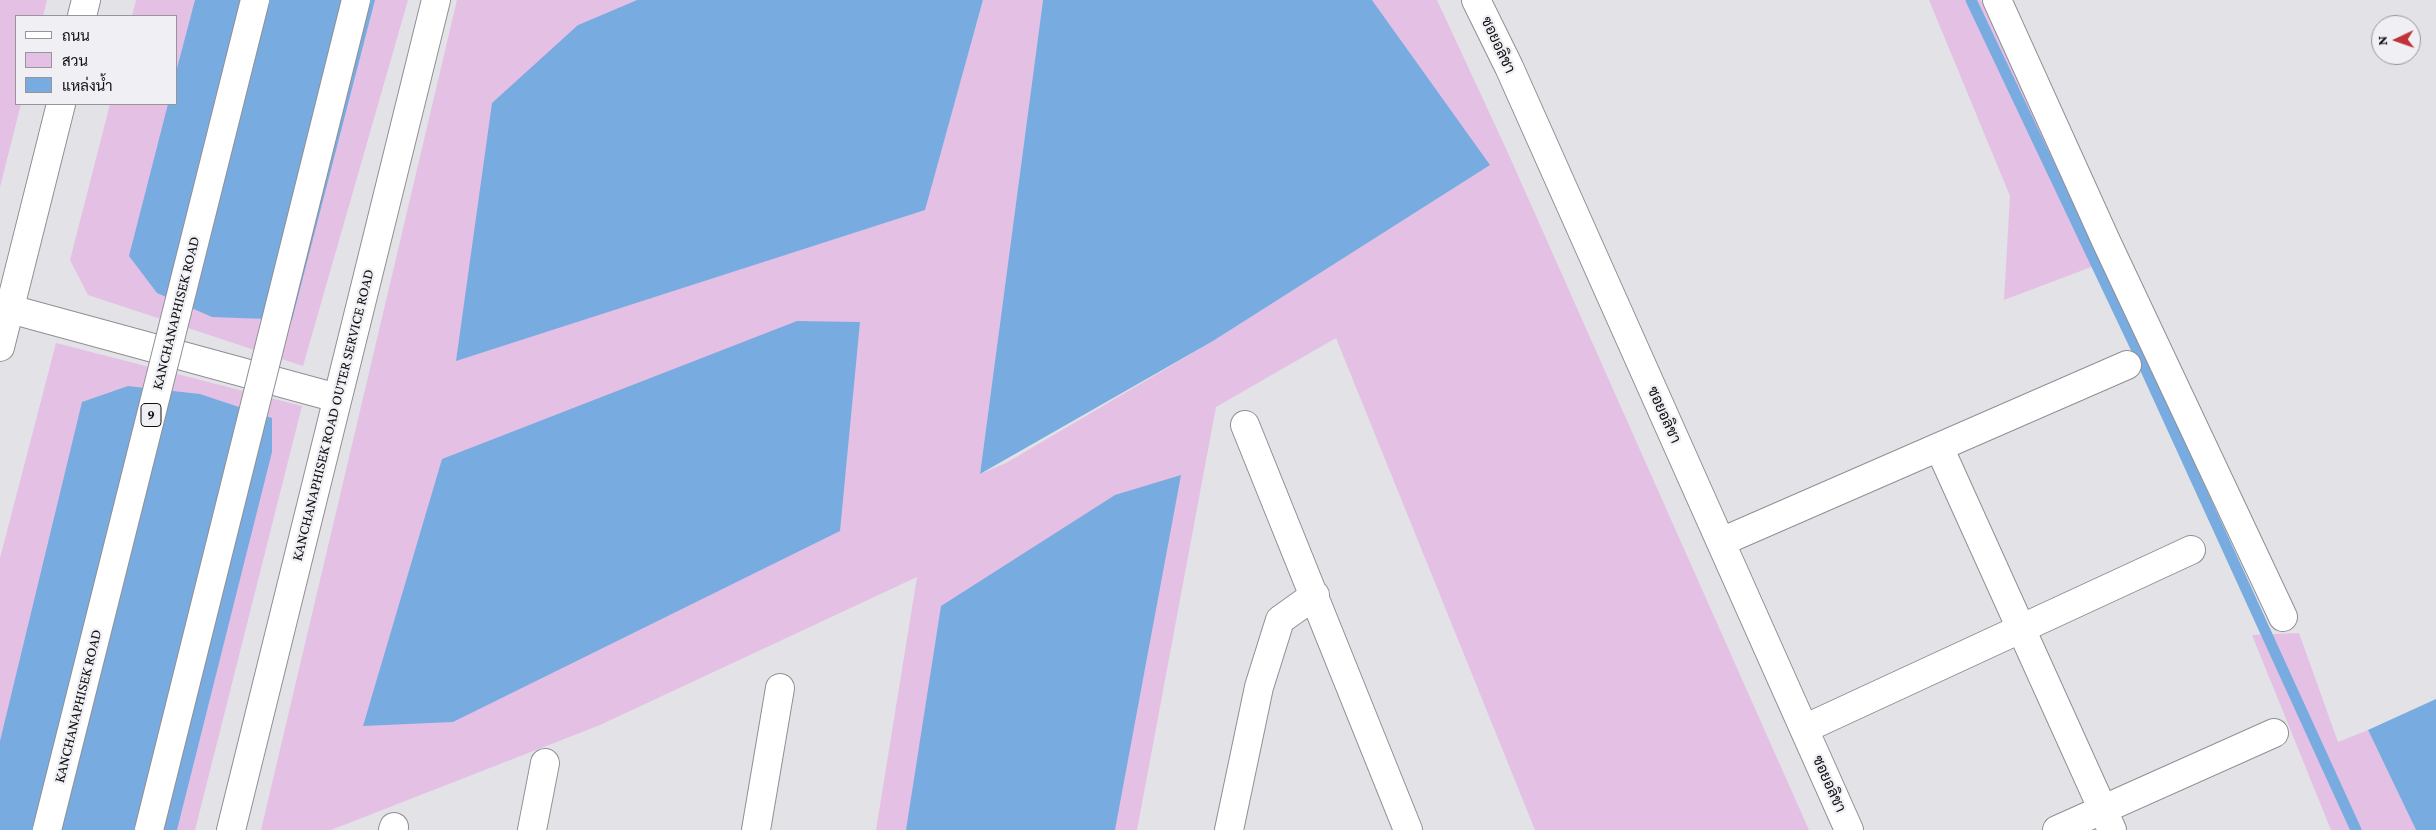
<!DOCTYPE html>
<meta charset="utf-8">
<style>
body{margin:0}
#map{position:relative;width:2436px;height:830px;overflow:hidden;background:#e2e2e7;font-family:"Crimson Pro",Sarabun,serif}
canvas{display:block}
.legend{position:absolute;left:15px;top:15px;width:162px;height:90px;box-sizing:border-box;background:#efeff4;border:1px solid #96969a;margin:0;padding:6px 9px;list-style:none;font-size:15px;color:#101012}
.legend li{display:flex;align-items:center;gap:10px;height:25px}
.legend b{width:25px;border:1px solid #96969a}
.north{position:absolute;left:2371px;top:15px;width:50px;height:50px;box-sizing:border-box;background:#efeff4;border:1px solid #96969a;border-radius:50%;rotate:267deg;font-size:14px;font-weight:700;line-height:20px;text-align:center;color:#101012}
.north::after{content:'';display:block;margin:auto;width:18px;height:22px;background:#c13237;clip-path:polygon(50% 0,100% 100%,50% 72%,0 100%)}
</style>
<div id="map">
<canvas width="2436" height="830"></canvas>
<ul class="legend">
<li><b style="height:6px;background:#fff"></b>ถนน</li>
<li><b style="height:14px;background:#e4c1e4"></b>สวน</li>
<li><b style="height:14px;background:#78ace1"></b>แหล่งน้ำ</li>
</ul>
<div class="north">N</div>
</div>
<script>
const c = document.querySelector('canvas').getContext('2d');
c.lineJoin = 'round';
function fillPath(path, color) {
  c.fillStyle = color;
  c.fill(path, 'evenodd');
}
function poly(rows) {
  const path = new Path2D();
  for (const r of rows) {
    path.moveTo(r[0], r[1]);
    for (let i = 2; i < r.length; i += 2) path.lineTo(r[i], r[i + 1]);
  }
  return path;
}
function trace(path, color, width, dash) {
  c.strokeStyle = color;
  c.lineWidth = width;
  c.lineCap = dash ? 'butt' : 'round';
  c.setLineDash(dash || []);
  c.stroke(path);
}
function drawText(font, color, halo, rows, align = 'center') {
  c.font = font + ' "Crimson Pro",Sarabun,serif';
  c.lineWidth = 4.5;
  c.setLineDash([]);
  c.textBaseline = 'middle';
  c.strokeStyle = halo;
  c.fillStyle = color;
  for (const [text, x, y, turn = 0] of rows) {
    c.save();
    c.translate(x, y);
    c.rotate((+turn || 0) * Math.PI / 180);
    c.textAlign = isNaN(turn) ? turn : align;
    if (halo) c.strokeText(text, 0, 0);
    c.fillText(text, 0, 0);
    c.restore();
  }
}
fillPath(poly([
 [0,0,47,0,43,16,16,16,16,104,21,104,0,187],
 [136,0,408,0,303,366,88,295,70,260,110,104,176,104,176,16,132,16],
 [457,0,637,0,578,25,924,210,983,0,1043,0,980,474,1006,463,1213,341,1489,165,1372,0,1437,0,1508,153,1809,830,1535,830,1336,338,1216,407,1137,830,876,830,917,577,600,725,331,830,261,830],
 [1929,0,1981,0,2102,263,2004,300,2010,196],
 [56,343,302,406,195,830,0,830,0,558],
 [2299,633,2338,742,2368,730,2416,830,2331,830,2252,635]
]), '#e4c1e4');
fillPath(poly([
 [195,0,375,0,292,320,212,317,157,293,129,256,168,104,176,104,176,72],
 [637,0,983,0,925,210,456,361,492,103,578,25],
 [1043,0,1372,0,1490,165,1213,341,980,474],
 [797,321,860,322,840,531,453,722,363,726,442,459],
 [128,386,200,394,272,418,272,452,177,830,0,830,0,741,82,402],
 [1181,475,1115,830,906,830,941,606,1115,495],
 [2436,699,2436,830,2416,830,2368,730]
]), '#78ace1');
trace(poly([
 [1971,0,2135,346,2356,830]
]), '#78ace1', 11);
const minor = poly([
 [1476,0,1509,67,1849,830],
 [1997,0,2106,241,2283,617],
 [10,309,337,398],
 [1245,425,1408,830],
 [1939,447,2112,830],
 [1721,542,2127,365],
 [1804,729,2191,550],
 [231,830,436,0],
 [393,830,394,827],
 [532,830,545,763],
 [756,830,780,688],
 [1229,830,1259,687,1280,620,1315,595],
 [2057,830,2274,733]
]);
const major = poly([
 [82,16,86,0],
 [0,347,61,104]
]);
trace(minor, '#908f94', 30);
trace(major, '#908f94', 30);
trace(minor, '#fff', 28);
trace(major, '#fff', 28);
const highwayBridge = poly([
 [47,830,255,0],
 [149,830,356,0]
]);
trace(highwayBridge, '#908f94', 30, []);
trace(highwayBridge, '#fff', 28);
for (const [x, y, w] of [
 [151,415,20]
]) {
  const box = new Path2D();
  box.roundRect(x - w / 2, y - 11.5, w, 23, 4);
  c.fillStyle = '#efeff4';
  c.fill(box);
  trace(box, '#101012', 1);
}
drawText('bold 14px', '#101012', null, [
 ["9",151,415]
]);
drawText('15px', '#101012', '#efeff4', [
 ["ซอยอลิชา",1498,45,65],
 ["KANCHANAPHISEK ROAD",176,313,-76],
 ["KANCHANAPHISEK ROAD OUTER SERVICE ROAD",333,415,-76],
 ["ซอยอลิชา",1664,415,66],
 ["KANCHANAPHISEK ROAD",78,706,-76],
 ["ซอยอลิชา",1829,784,66]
]);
</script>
